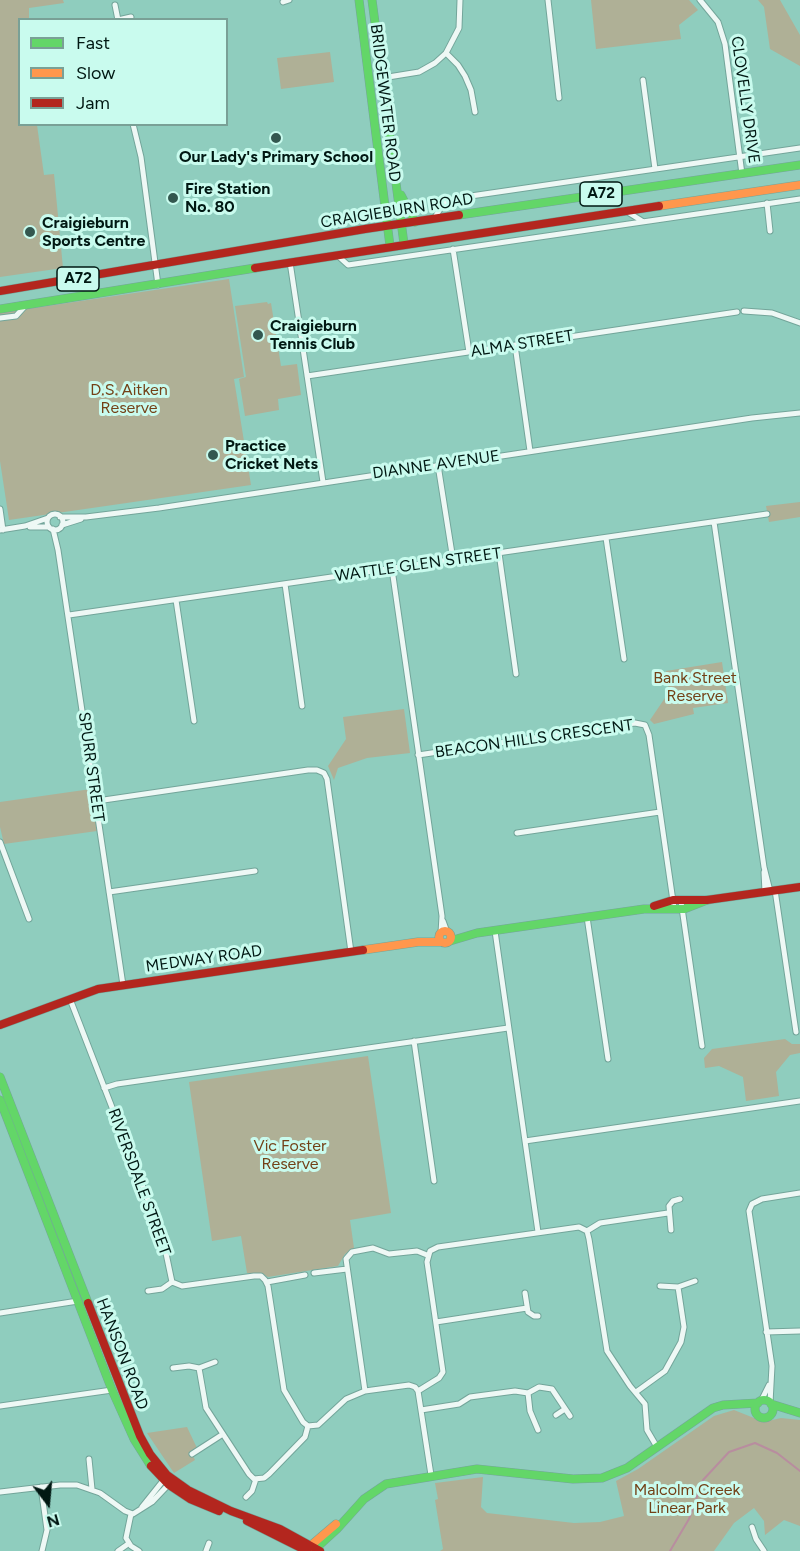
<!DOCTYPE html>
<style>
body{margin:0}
#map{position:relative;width:800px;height:1551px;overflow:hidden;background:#8fcdbe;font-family:Figtree,sans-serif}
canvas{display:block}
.legend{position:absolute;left:18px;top:18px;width:210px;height:108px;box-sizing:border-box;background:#c9fbee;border:2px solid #79a096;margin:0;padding:8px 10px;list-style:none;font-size:18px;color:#011813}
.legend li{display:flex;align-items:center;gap:12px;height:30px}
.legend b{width:30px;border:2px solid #79a096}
.north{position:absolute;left:18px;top:1473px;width:60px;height:60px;-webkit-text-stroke:4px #c9fbee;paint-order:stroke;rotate:164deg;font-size:16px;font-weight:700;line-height:24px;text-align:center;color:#011813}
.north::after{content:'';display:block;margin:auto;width:21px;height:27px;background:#011813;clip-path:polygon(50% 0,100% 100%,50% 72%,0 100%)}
</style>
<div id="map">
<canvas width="800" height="1551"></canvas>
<ul class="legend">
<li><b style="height:8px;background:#63d668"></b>Fast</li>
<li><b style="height:8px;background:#ff974d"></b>Slow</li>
<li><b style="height:8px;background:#b3261e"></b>Jam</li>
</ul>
<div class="north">N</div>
</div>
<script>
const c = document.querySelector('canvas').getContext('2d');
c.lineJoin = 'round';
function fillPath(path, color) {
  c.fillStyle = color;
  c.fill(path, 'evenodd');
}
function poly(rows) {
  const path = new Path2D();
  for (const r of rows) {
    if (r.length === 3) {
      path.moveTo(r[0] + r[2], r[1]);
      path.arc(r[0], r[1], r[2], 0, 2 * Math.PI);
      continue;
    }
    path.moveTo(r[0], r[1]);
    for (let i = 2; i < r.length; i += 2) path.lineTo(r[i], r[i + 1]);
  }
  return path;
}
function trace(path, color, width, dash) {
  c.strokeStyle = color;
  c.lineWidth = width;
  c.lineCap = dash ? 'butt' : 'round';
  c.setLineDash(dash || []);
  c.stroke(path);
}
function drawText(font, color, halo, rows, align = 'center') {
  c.font = font + ' Figtree,sans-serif';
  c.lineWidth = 6;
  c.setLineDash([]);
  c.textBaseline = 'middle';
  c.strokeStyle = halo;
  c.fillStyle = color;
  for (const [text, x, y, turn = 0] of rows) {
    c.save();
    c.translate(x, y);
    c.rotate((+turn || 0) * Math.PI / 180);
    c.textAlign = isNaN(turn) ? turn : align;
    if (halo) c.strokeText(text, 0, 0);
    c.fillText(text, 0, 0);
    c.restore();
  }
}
fillPath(poly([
 [0,0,63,0,64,3,29,8,29,19,20,20,20,124,37,125,44,175,54,174,63,268,0,277],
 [591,0,689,0,698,10,679,25,681,39,596,49],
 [758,0,780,0,800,35,800,66,770,49,764,7],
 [330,52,334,82,281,89,277,58],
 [229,279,244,377,234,379,251,485,9,520,0,461,0,313],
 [267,302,268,304,271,303,281,366,297,364,301,395,278,399,279,410,245,416,239,379,246,377,235,306],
 [800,502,800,517,769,522,766,506],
 [722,662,728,703,693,708,694,714,654,724,650,720,669,692,666,671],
 [404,709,410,753,367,758,338,768,334,780,328,766,346,739,343,717],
 [91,789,97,831,4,844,0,827,0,802],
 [785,1039,792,1044,800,1044,800,1053,790,1055,776,1072,779,1096,746,1101,743,1077,719,1066,705,1068,704,1058,712,1049],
 [368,1056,391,1213,350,1220,354,1248,345,1254,338,1266,268,1277,261,1273,247,1273,241,1236,212,1241,189,1082],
 [734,1410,764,1422,781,1418,800,1420,800,1526,784,1520,765,1535,764,1521,754,1508,734,1523,714,1551,440,1551,443,1549,435,1500,438,1499,435,1483,483,1477,481,1507,487,1513,574,1523,600,1522,624,1516,616,1481,638,1469,714,1416],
 [187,1427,197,1448,191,1452,195,1460,174,1473,147,1433]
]), '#afb096');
trace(poly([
 [670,1551,689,1519,703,1480,729,1452,755,1443,777,1453,800,1471]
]), '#b88d9f', 2);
const street = poly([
 [548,0,559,98],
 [700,0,718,22,725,44,742,174],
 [283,2,289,0],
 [115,5,118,20,131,17],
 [446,53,458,65,465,76,471,90,475,112],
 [382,78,419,72,435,63,446,53,459,28,460,0],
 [643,80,655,169],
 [133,124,141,157,158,285],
 [767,203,770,231],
 [626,211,642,221],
 [434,219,443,204,457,198,800,148],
 [453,249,469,352],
 [337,255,348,265,800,199],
 [290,262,323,482],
 [744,311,772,313,800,323],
 [0,318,16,316,25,306],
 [515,345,530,451],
 [307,376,737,312],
 [438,465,453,560],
 [0,509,3,530],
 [55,522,8],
 [60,517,86,517,159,508,752,418,800,413],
 [714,522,764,867,770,891],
 [62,525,81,519],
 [30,527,49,527],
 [53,529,58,550,123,985],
 [0,530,25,526,48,518],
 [606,538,624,659],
 [499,553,516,674],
 [392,569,442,916,441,933],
 [285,584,302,706],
 [176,600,194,721],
 [69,615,767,514],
 [418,755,635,723,645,725,649,735,674,908],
 [97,801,308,770,317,770,324,773,327,779,351,952],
 [517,833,660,812],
 [0,842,29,919],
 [764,872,765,892],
 [775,890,796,1032],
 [109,892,255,871],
 [681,901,702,1046],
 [587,917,608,1059],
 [443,921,447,932],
 [495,931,538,1232],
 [70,999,163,1239,172,1282,182,1286,254,1276,261,1276,265,1280,268,1286,284,1390,303,1422,308,1426,318,1425,346,1399,365,1391,409,1385,415,1387,418,1391],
 [414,1041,434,1181],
 [104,1088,117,1084,508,1028],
 [525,1141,800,1101],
 [671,1230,669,1206,673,1201,680,1199],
 [587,1231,600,1223,668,1213],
 [314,1273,347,1269],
 [267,1282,305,1275],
 [660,1286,678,1287,695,1281],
 [148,1291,162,1289,172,1282],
 [525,1293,528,1312,534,1316,538,1316],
 [0,1313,78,1301],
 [436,1322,527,1308],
 [766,1332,800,1331],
 [173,1368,189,1366,199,1368,215,1362],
 [199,1368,206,1408,249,1474,254,1479,264,1478,269,1474,305,1437,308,1426],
 [365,1391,346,1259,352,1252,373,1248,389,1254,417,1251,427,1255],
 [418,1391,439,1378,443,1372,427,1262,430,1251,438,1247,579,1227,587,1231,589,1239,607,1351,630,1386,645,1404,647,1430,657,1447],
 [418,1391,431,1475],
 [636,1392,665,1371,681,1342,684,1327,678,1287],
 [528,1393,539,1387,552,1389,570,1416],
 [528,1393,530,1411,538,1430],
 [761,1401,769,1385],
 [770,1403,772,1366,749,1211,752,1204,762,1199,800,1193],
 [0,1406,112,1390],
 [421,1410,459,1404,470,1397,515,1391,528,1393],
 [556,1415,565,1409],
 [192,1454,223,1434],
 [89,1459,92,1489],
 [41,1487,47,1530,42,1551],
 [0,1492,60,1485,77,1485,100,1493,125,1511,133,1514,152,1502,170,1483],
 [246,1497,252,1491,256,1479],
 [142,1507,166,1477],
 [131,1514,126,1538,131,1546,139,1551],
 [752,1527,756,1539,764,1551],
 [118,1551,128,1544],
 [206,1551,209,1543]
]);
const fast = poly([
 [359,0,390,246],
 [372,0,404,244],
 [401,195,415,222],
 [459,215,800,165],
 [0,309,255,268],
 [450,941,477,933,644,909,684,909,707,900],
 [0,1077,88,1303],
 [0,1100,112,1390,134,1439,151,1466],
 [764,1409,9],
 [771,1404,800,1413],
 [314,1550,337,1529,364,1499,386,1484,477,1469,573,1479,602,1478,627,1468,713,1408,723,1405,758,1403]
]);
const slow = poly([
 [659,206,800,185],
 [445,937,6],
 [363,950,418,942,441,942],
 [309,1547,336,1524]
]);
const jam = poly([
 [255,268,659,206],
 [0,291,365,229,459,215],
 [654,906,673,900,707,900,800,887],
 [0,1025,98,989,363,950],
 [88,1303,140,1436,150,1454,167,1475,188,1490,231,1511,280,1529,320,1551],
 [151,1466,169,1485,190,1499,219,1511],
 [247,1521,307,1551]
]);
trace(street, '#73a59a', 7);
trace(fast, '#73a59a', 9);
trace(slow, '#73a59a', 9);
trace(jam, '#73a59a', 9);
trace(street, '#eef8f5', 5);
trace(fast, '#63d668', 8);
trace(slow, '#ff974d', 8);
trace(jam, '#b3261e', 8);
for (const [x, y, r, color] of [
 [276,138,6,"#33574f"],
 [173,198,6,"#33574f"],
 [30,232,6,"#33574f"],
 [258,335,6,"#33574f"],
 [213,455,6,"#33574f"]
]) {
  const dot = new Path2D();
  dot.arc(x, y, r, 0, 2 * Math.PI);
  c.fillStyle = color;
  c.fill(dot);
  trace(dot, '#c9fbee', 2);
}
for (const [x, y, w] of [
 [601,194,42],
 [78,279,42]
]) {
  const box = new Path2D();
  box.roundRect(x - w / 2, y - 12, w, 24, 4.5);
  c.fillStyle = '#c9fbee';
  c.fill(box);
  trace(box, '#011813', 1.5);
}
drawText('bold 15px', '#011813', null, [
 ["A72",601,194],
 ["A72",78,279]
]);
drawText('16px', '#011813', '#c9fbee', [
 ["CLOVELLY DRIVE",745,100,82],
 ["BRIDGEWATER ROAD",385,103,83],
 ["CRAIGIEBURN ROAD",397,211,-9],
 ["ALMA STREET",522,344,-9],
 ["DIANNE AVENUE",436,465,-8],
 ["WATTLE GLEN STREET",418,565,-8],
 ["BEACON HILLS CRESCENT",534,739,-8],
 ["SPURR STREET",91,767,82],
 ["MEDWAY ROAD",204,959,-8],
 ["RIVERSDALE STREET",139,1182,70],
 ["HANSON ROAD",122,1354,69]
]);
drawText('bold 16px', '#011813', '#c9fbee', [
 ["Our Lady's Primary School",276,157,"center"],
 ["Fire Station",185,189],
 ["No. 80",185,207],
 ["Craigieburn",42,223],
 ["Sports Centre",42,241],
 ["Craigieburn",270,326],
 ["Tennis Club",270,344],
 ["Practice",225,446],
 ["Cricket Nets",225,464]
], 'left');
drawText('16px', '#734117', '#c9fbee', [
 ["D.S. Aitken",129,390],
 ["Reserve",129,408],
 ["Bank Street",695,678],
 ["Reserve",695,696],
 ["Vic Foster",290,1146],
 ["Reserve",290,1164],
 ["Malcolm Creek",687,1490],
 ["Linear Park",687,1508]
]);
</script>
